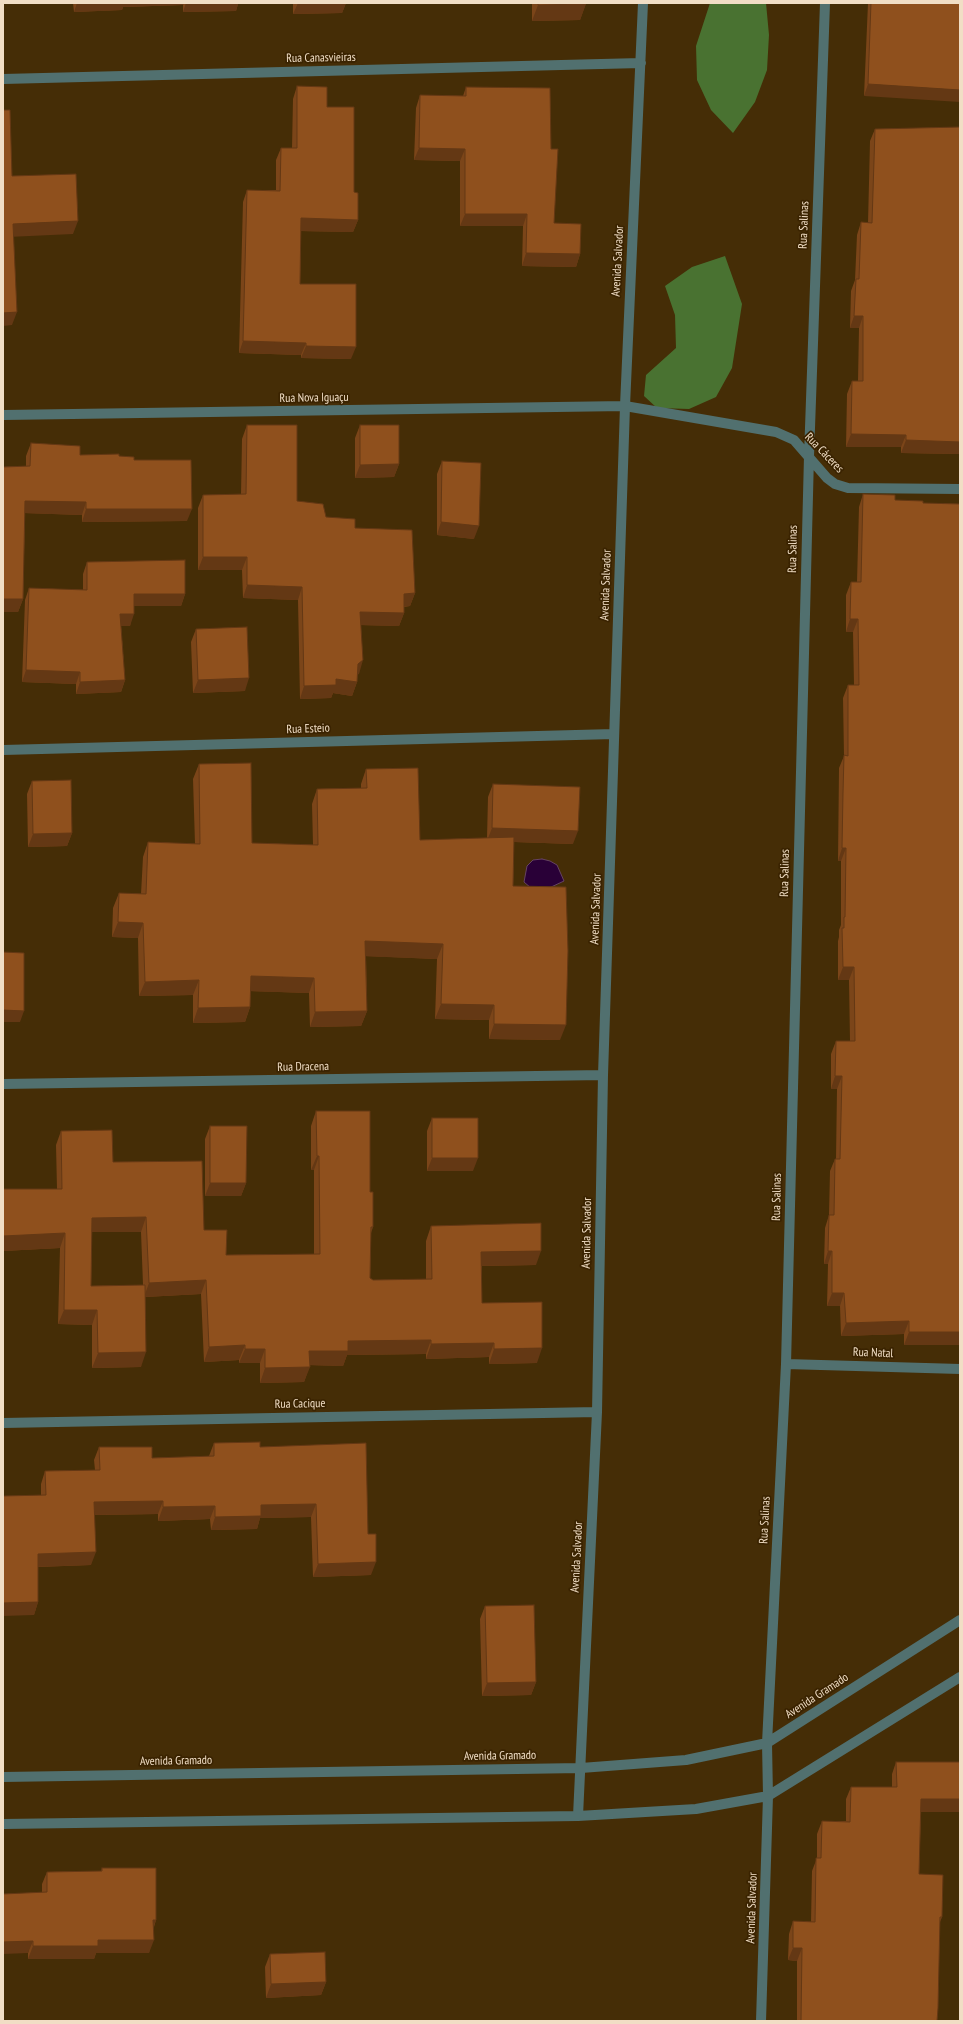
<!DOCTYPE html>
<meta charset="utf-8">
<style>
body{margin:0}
#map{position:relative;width:963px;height:2024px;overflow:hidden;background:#452d06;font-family:"PT Sans Narrow",sans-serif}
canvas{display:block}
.frame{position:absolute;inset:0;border:4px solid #f1dec5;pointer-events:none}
</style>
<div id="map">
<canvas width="963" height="2024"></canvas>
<div class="frame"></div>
</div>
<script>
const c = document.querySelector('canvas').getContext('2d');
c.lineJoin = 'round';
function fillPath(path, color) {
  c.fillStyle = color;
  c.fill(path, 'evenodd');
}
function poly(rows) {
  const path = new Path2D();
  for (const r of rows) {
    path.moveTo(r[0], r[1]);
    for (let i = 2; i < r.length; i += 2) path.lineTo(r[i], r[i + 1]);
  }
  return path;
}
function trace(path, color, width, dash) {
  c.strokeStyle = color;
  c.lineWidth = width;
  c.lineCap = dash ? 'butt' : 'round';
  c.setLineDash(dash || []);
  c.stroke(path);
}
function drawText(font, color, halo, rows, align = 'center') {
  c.font = font + ' "PT Sans Narrow",sans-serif';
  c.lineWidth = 3.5;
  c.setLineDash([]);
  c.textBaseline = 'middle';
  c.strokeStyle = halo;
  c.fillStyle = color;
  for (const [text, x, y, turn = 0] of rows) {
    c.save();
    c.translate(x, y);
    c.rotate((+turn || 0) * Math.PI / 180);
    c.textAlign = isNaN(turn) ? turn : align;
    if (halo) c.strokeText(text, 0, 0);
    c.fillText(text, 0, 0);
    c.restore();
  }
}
fillPath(poly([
 [710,3,766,3,769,35,767,70,755,102,733,133,711,110,697,80,696,46],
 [725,256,742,304,732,368,716,397,689,409,657,408,644,396,646,375,676,348,675,315,665,286,692,267]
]), '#497231');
const water = poly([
 [542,859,550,861,557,865,564,881,549,888,531,888,524,882,527,866,533,860,542,859]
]);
fillPath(water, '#290037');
trace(water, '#654362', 1);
trace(poly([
 [3,79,641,63],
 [3,415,625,406,776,432,794,440,827,478,835,484,848,488,960,489],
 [3,750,614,734],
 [3,1084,603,1075],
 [786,1364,960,1369],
 [3,1423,597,1412],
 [3,1777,581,1768,686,1760,767,1743,960,1620],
 [578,1816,597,1412,603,1075,625,406,643,3],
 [3,1824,578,1816,696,1809,768,1796,960,1677],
 [761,2021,768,1796,767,1743,786,1364,809,456,825,3]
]), '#51706f', 10);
fillPath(poly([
 [73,3,290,3,238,4,236,11,183,12,183,5,123,7,122,10,74,12],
 [293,3,346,3,342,13,293,14],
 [532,3,586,3,580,20,532,21],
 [868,3,960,3,864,96],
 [297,86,327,107,354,192,358,220,353,232,301,231,300,284,351,359,301,358,301,355,239,353,243,202,247,190,276,190,276,160,281,148,292,148,293,99],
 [466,87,551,149,554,223,580,254,576,267,522,266,523,226,460,226,460,161,414,160,416,108,420,95,463,96],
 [875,129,960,454,901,453,901,447,846,447,847,394,852,381,858,381,859,328,850,328,851,291,855,280,857,235,861,222,868,223,870,141],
 [247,425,297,501,326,517,355,528,415,593,410,606,404,607,404,613,399,626,361,625,359,674,357,674,357,682,352,696,333,693,331,698,300,699,298,600,243,598,242,570,198,570,198,508,203,495,241,495,242,439],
 [360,425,399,464,394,477,355,478,355,438],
 [31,443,80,455,119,456,134,460,187,521,82,522,82,515,25,513,23,599,18,612,3,612,3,467,26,466,26,456],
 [442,461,474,539,437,535,437,474],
 [863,494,895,500,923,503,960,504,960,1345,904,1345,904,1334,841,1336,840,1306,827,1306,828,1264,824,1264,825,1228,829,1215,830,1171,835,1159,836,1159,837,1089,831,1089,831,1054,836,1041,850,1041,849,980,838,980,838,941,839,937,839,930,841,925,841,861,838,861,839,768,844,756,843,698,848,685,854,685,853,632,846,632,846,595,851,582,857,582,859,507],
 [87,562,185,594,181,606,134,606,130,626,121,626,125,680,121,692,76,694,76,684,22,682,25,600,29,588,83,590,83,574],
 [196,629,245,691,193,693,191,642],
 [199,764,252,843,313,845,312,804,317,789,361,788,361,784,366,769,420,840,487,838,488,797,493,784,573,844,514,842,513,886,560,1040,489,1039,489,1020,435,1019,437,959,366,956,367,1011,361,1026,310,1027,309,993,250,991,250,1007,245,1022,193,1023,193,995,139,996,138,938,112,937,113,908,119,893,141,894,143,857,148,842,195,844,193,779],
 [32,781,72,833,67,846,28,847,27,794],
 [316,1111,370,1192,373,1227,371,1233,370,1278,373,1280,426,1280,426,1241,431,1226,536,1265,482,1266,482,1303,537,1363,489,1364,489,1357,426,1359,426,1354,347,1355,343,1366,310,1365,304,1382,260,1383,260,1363,239,1363,239,1360,204,1362,201,1294,145,1297,141,1367,92,1368,92,1325,58,1324,60,1248,3,1251,3,1189,57,1189,56,1145,61,1131,113,1162,204,1230,226,1255,314,1254,314,1170,311,1170,311,1126],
 [92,1232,141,1232,143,1285,91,1286],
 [432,1118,473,1171,427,1171,427,1131],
 [210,1126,246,1183,241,1196,205,1196,205,1139],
 [214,1443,260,1447,368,1534,371,1575,313,1577,311,1517,260,1518,257,1529,211,1530,210,1519,158,1521,158,1514,95,1515,91,1565,38,1567,38,1602,34,1615,41,1495,41,1484,45,1471,95,1470,94,1460,99,1447,152,1458,209,1456],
 [485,1606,536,1682,531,1695,482,1696,480,1619],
 [896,1762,960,1812,921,1812,919,1874,942,1917,940,1922,937,2021,797,2021,797,1961,788,1960,789,1934,793,1921,811,1922,812,1871,817,1858,817,1834,822,1821,846,1821,846,1799,851,1787,892,1787,892,1774],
 [102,1868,156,1920,154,1927,149,1953,96,1953,94,1959,28,1959,28,1953,42,1892,42,1884,47,1872,101,1871],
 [270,1954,326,1982,321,1995,266,1998,265,1967]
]), '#7b4519');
fillPath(poly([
 [77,3,184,3,183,5,123,7,122,10,74,12],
 [186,3,290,3,238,4,236,11,183,12],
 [298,3,346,3,342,13,293,14],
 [586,4,580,20,532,21,538,5],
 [868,84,960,90,960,102,864,96],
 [419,148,465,149,460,161,414,160],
 [465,214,527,214,523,226,460,226],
 [301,218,358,220,353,232,296,231],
 [78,221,73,234,8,237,13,224],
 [526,253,580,254,576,267,522,266],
 [17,312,12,325,3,326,3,313],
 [854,316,863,316,859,328,850,328],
 [243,341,306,343,301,355,239,353],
 [306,346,356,347,351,359,301,358],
 [851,434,906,435,901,447,846,447],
 [906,440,960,442,960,454,901,453],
 [399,464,394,477,355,478,360,465],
 [25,501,86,502,82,515,21,513],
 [86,509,192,509,187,521,82,522],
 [441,522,479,526,474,539,437,535],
 [203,557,247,557,242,570,198,570],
 [247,585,302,587,298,600,243,598],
 [415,593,410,606,399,607,404,594],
 [134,594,185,594,181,606,130,606],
 [3,599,23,599,18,612,3,612],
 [360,612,404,613,399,626,356,625],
 [120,614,134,614,130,626,115,626],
 [850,619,858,619,853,632,846,632],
 [363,660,359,674,353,677,358,664],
 [26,670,80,672,76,684,22,682],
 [249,678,245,691,193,693,198,680],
 [336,679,357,682,352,696,333,693,331,698,300,699,304,686],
 [125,680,121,692,76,694,80,682],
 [492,828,578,831,573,844,487,841],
 [72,833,67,846,28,847,33,834],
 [842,848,846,848,841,861,838,861],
 [118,922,143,923,138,938,112,937],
 [365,941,443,944,437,959,360,956],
 [843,967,854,967,849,980,838,980],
 [251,976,314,978,309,993,245,991],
 [199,980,193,995,139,996,145,982],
 [441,1004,494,1005,489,1020,435,1019],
 [250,1007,245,1022,193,1023,198,1008],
 [3,1010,24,1011,20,1022,3,1022],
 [367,1011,361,1026,310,1027,315,1012],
 [494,1024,566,1025,560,1040,489,1039],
 [835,1076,842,1076,837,1089,831,1089],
 [317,1156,319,1156,314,1170,311,1170],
 [432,1158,478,1158,473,1171,427,1171],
 [210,1183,246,1183,241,1196,205,1196],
 [146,1217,141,1232,87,1232,92,1218],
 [65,1233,60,1248,3,1251,3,1236],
 [541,1251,536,1265,476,1266,481,1252],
 [828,1251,832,1251,828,1264,824,1264],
 [206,1280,201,1294,144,1297,149,1283],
 [832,1293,844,1293,840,1306,827,1306],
 [64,1310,97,1310,92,1325,58,1324],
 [909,1321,904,1334,841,1336,846,1323],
 [909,1332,960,1332,960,1345,904,1345],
 [431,1340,426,1354,347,1355,343,1366,304,1365,309,1351,348,1341],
 [494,1343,489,1357,426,1359,431,1344],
 [245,1345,239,1360,204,1362,209,1347],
 [542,1348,537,1363,489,1364,494,1349],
 [245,1349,265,1349,260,1363,239,1363],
 [146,1352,141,1367,92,1368,98,1353],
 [310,1367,304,1382,260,1383,265,1368],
 [163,1501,158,1514,90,1515,94,1502],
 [316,1504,311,1517,260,1518,257,1529,211,1530,215,1517,261,1505],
 [215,1506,210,1519,158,1521,163,1507],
 [96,1552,91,1565,33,1567,38,1554],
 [376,1562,371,1575,313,1577,318,1564],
 [38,1602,34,1615,3,1616,3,1603],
 [536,1682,531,1695,482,1696,487,1683],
 [921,1799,960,1799,960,1812,916,1812],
 [153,1920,156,1920,151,1933],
 [98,1940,154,1940,149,1953,96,1953,94,1959,28,1959,33,1946],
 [33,1941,28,1953,3,1954,3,1942],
 [793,1948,802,1948,797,1961,788,1960],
 [326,1982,321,1995,266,1998,271,1984]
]), '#643814');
const building = poly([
 [538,3,586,3,586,4,538,5,538,3],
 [871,3,960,3,960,90,868,84,871,3],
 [297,86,327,87,327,107,354,107,354,192,358,193,358,220,301,218,300,284,356,284,356,347,306,346,306,343,243,341,247,190,280,191,281,148,297,148,297,86],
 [466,87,550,88,551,149,558,149,554,223,581,224,580,254,526,253,527,214,465,214,465,149,419,148,420,95,466,96,466,87],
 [3,110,10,110,12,176,76,174,78,221,13,224,17,312,3,313,3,110],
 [960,127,960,442,906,440,906,435,851,434,852,381,863,381,863,316,854,316,856,279,859,279,861,222,872,223,875,129,960,127],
 [247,425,297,425,297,501,323,504,326,517,355,519,355,528,412,530,415,593,404,594,404,613,360,612,363,660,358,664,357,682,336,679,336,685,304,686,302,587,247,585,247,557,203,557,203,495,246,494,247,425],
 [360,425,399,425,399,464,360,465,360,425],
 [31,443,80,446,80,455,119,454,119,456,134,457,134,460,191,460,192,509,86,509,86,502,25,501,23,599,3,599,3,467,30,466,31,443],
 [442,461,481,463,479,526,441,522,442,461],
 [863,494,895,495,895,500,923,501,923,503,960,504,960,1332,909,1332,909,1321,846,1323,844,1293,832,1293,832,1251,828,1251,829,1215,834,1215,835,1159,840,1159,842,1076,835,1076,836,1041,855,1041,854,967,843,967,842,928,844,928,844,917,845,917,846,848,842,848,843,793,844,755,848,756,848,685,859,685,858,619,850,619,851,582,861,582,863,494],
 [185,560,185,594,134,594,134,614,120,614,125,680,80,682,80,672,26,670,29,588,87,590,87,562,185,560],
 [247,627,249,678,198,680,196,629,247,627],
 [251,763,252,843,318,845,317,789,367,788,366,769,418,768,420,840,514,837,513,886,566,887,568,951,566,1025,494,1024,494,1005,441,1004,443,944,365,941,367,1011,315,1012,314,978,251,976,250,1007,198,1008,199,980,145,982,143,923,118,922,119,893,146,894,148,842,200,844,199,764,251,763],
 [71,780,72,833,33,834,32,781,71,780],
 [493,784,580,787,578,831,492,828,493,784],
 [3,952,24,953,24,1011,3,1010,3,952],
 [316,1111,370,1111,370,1192,373,1192,373,1227,371,1227,370,1278,373,1280,432,1279,431,1226,541,1223,541,1251,481,1252,482,1303,542,1302,542,1348,494,1349,494,1343,431,1344,431,1340,348,1341,348,1351,309,1351,310,1367,265,1368,265,1349,245,1349,245,1345,209,1347,206,1280,149,1283,146,1217,92,1218,91,1286,145,1285,146,1352,98,1353,97,1310,64,1310,65,1233,3,1236,3,1189,62,1189,61,1131,112,1130,113,1162,202,1161,204,1230,227,1230,226,1255,320,1254,319,1156,317,1156,316,1111],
 [432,1118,478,1118,478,1158,432,1158,432,1118],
 [210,1126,247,1126,246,1183,210,1183,210,1126],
 [260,1442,260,1447,366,1443,368,1534,376,1534,376,1562,318,1564,316,1504,261,1505,261,1516,215,1517,215,1506,163,1507,163,1501,94,1502,96,1552,38,1554,38,1602,3,1603,3,1496,46,1495,45,1471,100,1470,99,1447,152,1447,152,1458,214,1456,214,1443,260,1442],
 [534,1605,536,1682,487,1683,485,1606,534,1605],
 [896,1762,960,1762,960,1799,921,1799,919,1874,943,1875,942,1917,940,1917,938,2008,937,2021,801,2021,802,1948,793,1948,793,1921,815,1922,816,1858,821,1858,822,1821,850,1822,851,1787,897,1787,896,1762],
 [102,1868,156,1868,156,1920,153,1920,154,1940,98,1940,98,1946,33,1946,33,1941,3,1942,3,1894,47,1892,47,1872,102,1871,102,1868],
 [325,1952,326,1982,271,1984,270,1954,325,1952]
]);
fillPath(building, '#8f501d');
trace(building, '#643814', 1);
drawText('12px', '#f1dec5', '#3a2300', [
 ["Rua Canasvieiras",321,58,-1],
 ["Rua Salinas",804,225,-88],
 ["Avenida Salvador",618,261,-87],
 ["Rua Nova Iguaçu",314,398,-1],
 ["Rua Cáceres",824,453,46],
 ["Rua Salinas",793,549,-89],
 ["Avenida Salvador",606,585,-88],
 ["Rua Esteio",308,729,-2],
 ["Rua Salinas",785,873,-89],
 ["Avenida Salvador",596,909,-88],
 ["Rua Dracena",303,1067,-1],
 ["Rua Salinas",777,1197,-89],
 ["Avenida Salvador",587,1233,-89],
 ["Rua Natal",873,1353,2],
 ["Rua Cacique",300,1404,-1],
 ["Rua Salinas",765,1520,-87],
 ["Avenida Salvador",577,1557,-87],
 ["Avenida Gramado",817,1696,-33],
 ["Avenida Gramado",500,1756,-1],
 ["Avenida Gramado",176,1761,-1],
 ["Avenida Salvador",752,1908,-88]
]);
</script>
